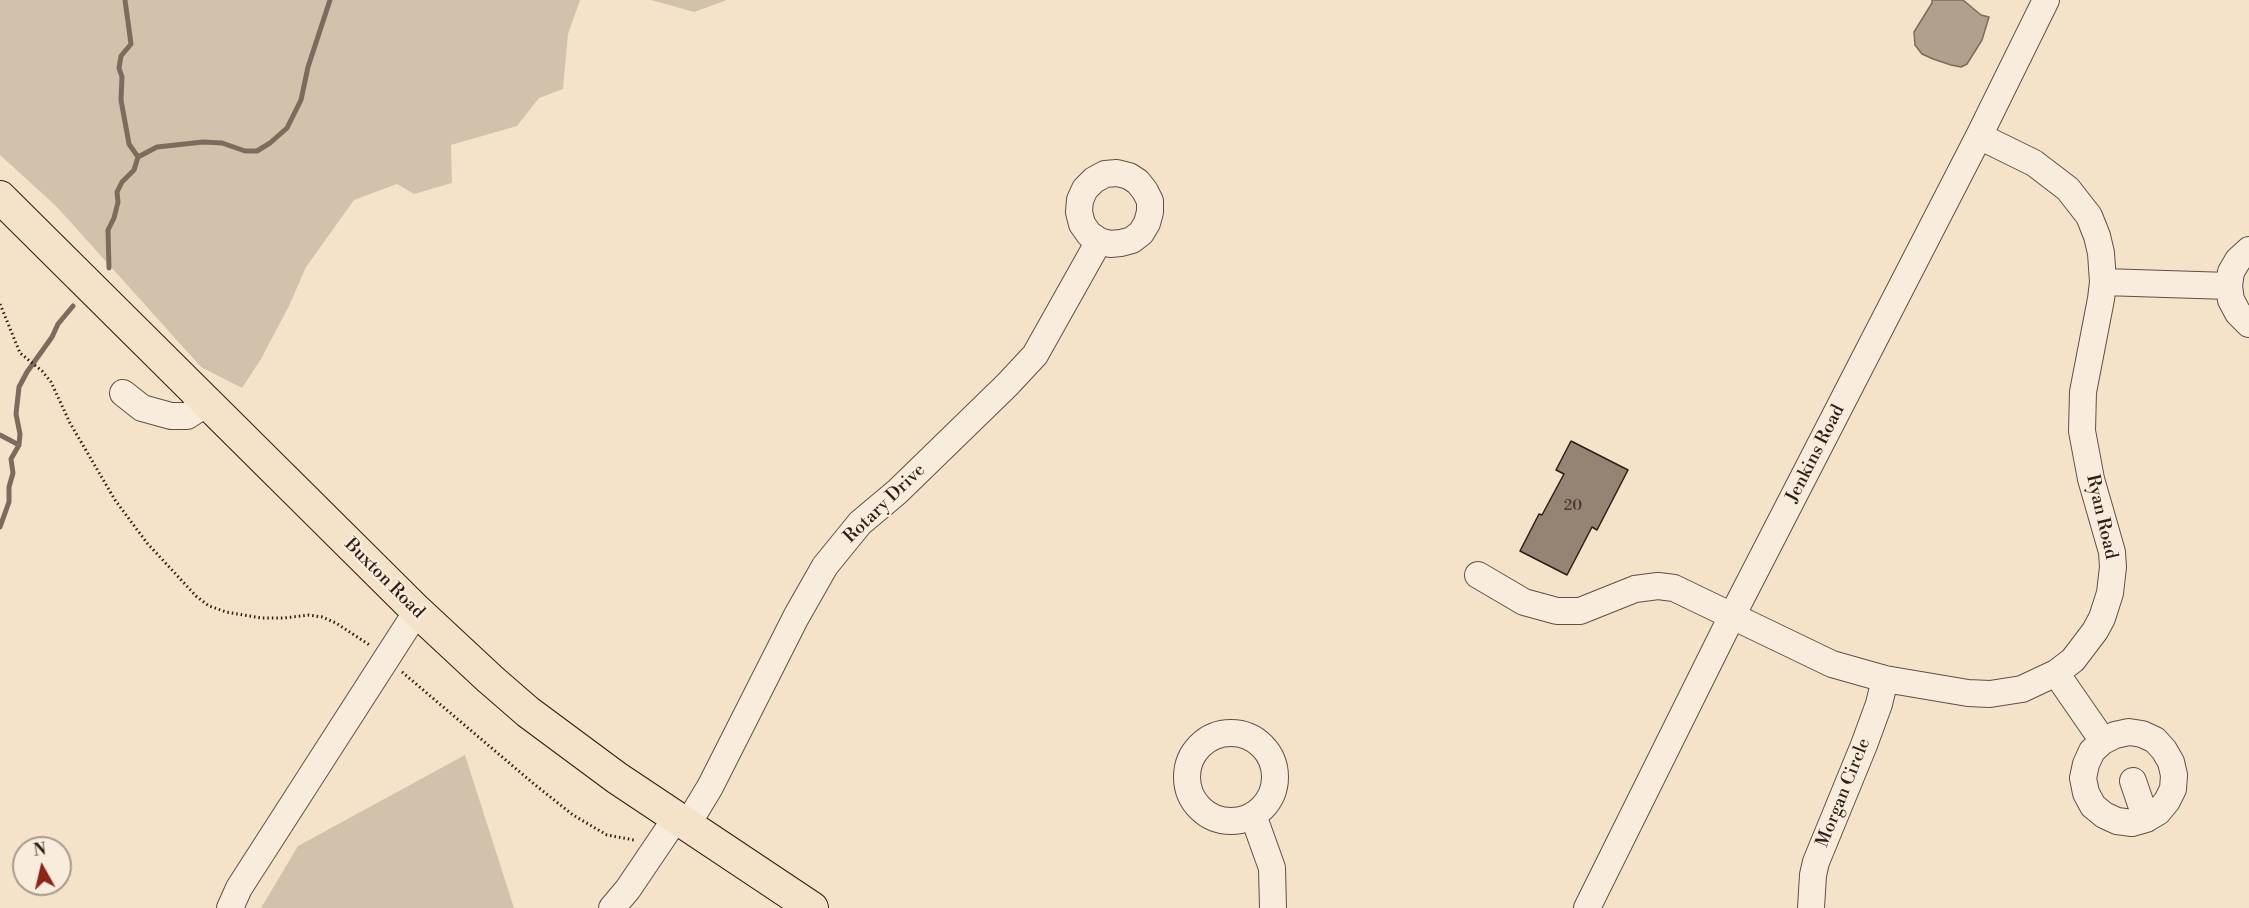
<!DOCTYPE html>
<style>
body{margin:0}
#map{position:relative;width:2249px;height:908px;overflow:hidden;background:#f5e3c9;font-family:"Libre Bodoni",serif}
canvas{display:block}
.north{position:absolute;left:12px;top:836px;width:60px;height:60px;box-sizing:border-box;background:#f8eddc;border:2px solid #a79a8d;border-radius:50%;rotate:352deg;font-size:16px;font-weight:700;line-height:24px;text-align:center;color:#2e1e17}
.north::after{content:'';display:block;margin:auto;width:21px;height:27px;background:#8f2418;clip-path:polygon(50% 0,100% 100%,50% 72%,0 100%)}
</style>
<div id="map">
<canvas width="2249" height="908"></canvas>
<div class="north">N</div>
</div>
<script>
const c = document.querySelector('canvas').getContext('2d');
c.lineJoin = 'round';
function fillPath(path, color) {
  c.fillStyle = color;
  c.fill(path, 'evenodd');
}
function poly(rows) {
  const path = new Path2D();
  for (const r of rows) {
    if (r.length === 3) {
      path.moveTo(r[0] + r[2], r[1]);
      path.arc(r[0], r[1], r[2], 0, 2 * Math.PI);
      continue;
    }
    path.moveTo(r[0], r[1]);
    for (let i = 2; i < r.length; i += 2) path.lineTo(r[i], r[i + 1]);
  }
  return path;
}
function trace(path, color, width, dash) {
  c.strokeStyle = color;
  c.lineWidth = width;
  c.lineCap = dash ? 'butt' : 'round';
  c.setLineDash(dash || []);
  c.stroke(path);
}
function drawText(font, color, halo, rows, align = 'center') {
  c.font = font + ' "Libre Bodoni",serif';
  c.lineWidth = 4.5;
  c.setLineDash([]);
  c.textBaseline = 'middle';
  c.strokeStyle = halo;
  c.fillStyle = color;
  for (const [text, x, y, turn = 0] of rows) {
    c.save();
    c.translate(x, y);
    c.rotate((+turn || 0) * Math.PI / 180);
    c.textAlign = isNaN(turn) ? turn : align;
    if (halo) c.strokeText(text, 0, 0);
    c.fillText(text, 0, 0);
    c.restore();
  }
}
fillPath(poly([
 [0,0,580,0,568,34,563,89,539,98,517,126,451,145,452,183,414,194,397,184,354,200,306,267,289,306,261,359,242,388,201,367,56,206,0,155],
 [651,0,727,0,694,12],
 [465,755,514,908,261,908,298,846]
]), '#d3c2ab');
const water = poly([
 [1932,0,1963,0,1981,15,1989,17,1982,40,1967,64,1961,67,1951,65,1933,59,1922,54,1915,45,1914,32,1932,3,1932,0]
]);
fillPath(water, '#b1a08c');
trace(water, '#7d6c5d', 1.5);
trace(poly([
 [138,157,157,147,203,142,222,143,245,151,257,151,270,143,287,128,301,100,308,67,330,0],
 [109,268,108,230,114,218,118,202,117,192,122,182,134,170,138,157,129,144,121,100,122,77,119,68,121,56,131,44,125,0],
 [0,435,19,445],
 [0,527,9,502,9,487,13,473,11,459,19,445,20,434,16,414,19,387,27,372,52,337,58,324,73,306]
]), '#7d6c5d', 5);
const building = poly([
 [1571,441,1628,470,1597,530,1592,527,1567,575,1520,551,1539,514,1542,515,1564,474,1556,470,1571,441]
]);
fillPath(building, '#958474');
trace(building, '#2e1e17', 1.5);
const minor = poly([
 [2249,250,2238,260,2231,272,2229,286,2231,300,2238,313,2249,324],
 [2103,282,2229,286],
 [123,393,142,408,171,416,187,416,207,403],
 [1478,575,1524,602,1557,611,1580,611,1635,589,1658,586,1674,588,1832,664,1885,679,1968,693,1990,694,2022,689,2056,673,2073,660,2095,631,2102,618,2110,593,2113,567,2112,552,2091,479,2082,431,2083,392,2101,299,2103,282,2101,253,2097,236,2089,216,2068,189,2034,163,1979,136],
 [2056,673,2103,741,2092,751,2086,764,2083,778,2086,793,2093,806,2104,815,2117,821,2132,823,2146,819,2158,812,2167,801,2173,789,2174,775,2171,762,2164,750,2155,740,2142,734,2129,732,2115,735,2103,741],
 [1231,777,44],
 [2133,781,2146,819],
 [1253,815,1272,868,1273,908],
 [687,825,710,787,796,617,825,566,860,523,897,492,1007,385,1035,355,1099,241,1110,244,1121,243,1132,240,1141,233,1147,223,1150,212,1150,201,1145,191,1138,182,1129,176,1117,173,1105,174,1094,180,1085,189,1080,200,1079,212,1082,224,1089,234,1099,241],
 [230,908,239,888,417,611],
 [612,908,628,889,676,818],
 [1587,908,1732,616,1979,136,2046,0],
 [1811,908,1813,875,1816,862,1864,745,1879,704,1885,679]
]);
const major = poly([
 [0,197,417,611,490,679,528,712,617,778,812,908]
]);
trace(minor, '#604f44', 28);
trace(major, '#2e1e17', 34);
trace(poly([
 [0,304,20,353,42,371,51,382,70,423,115,500,147,543,196,596,209,606,226,612,262,618,284,618,309,615,322,617,336,623,371,646],
 [402,672,534,784,573,815,607,835,634,840]
]), '#2e1e17', 3, [1.5, 3]);
trace(minor, '#f8eddc', 26);
trace(major, '#f5e3c9', 32);
drawText('15px', '#48382e', null, [
 ["20",1573,506]
]);
drawText('18px', '#2e1e17', '#f8eddc', [
 ["Jenkins Road",1816,454,-63],
 ["Rotary Drive",885,504,-44],
 ["Ryan Road",2101,517,77],
 ["Buxton Road",384,579,45],
 ["Morgan Circle",1844,793,-68]
]);
</script>
